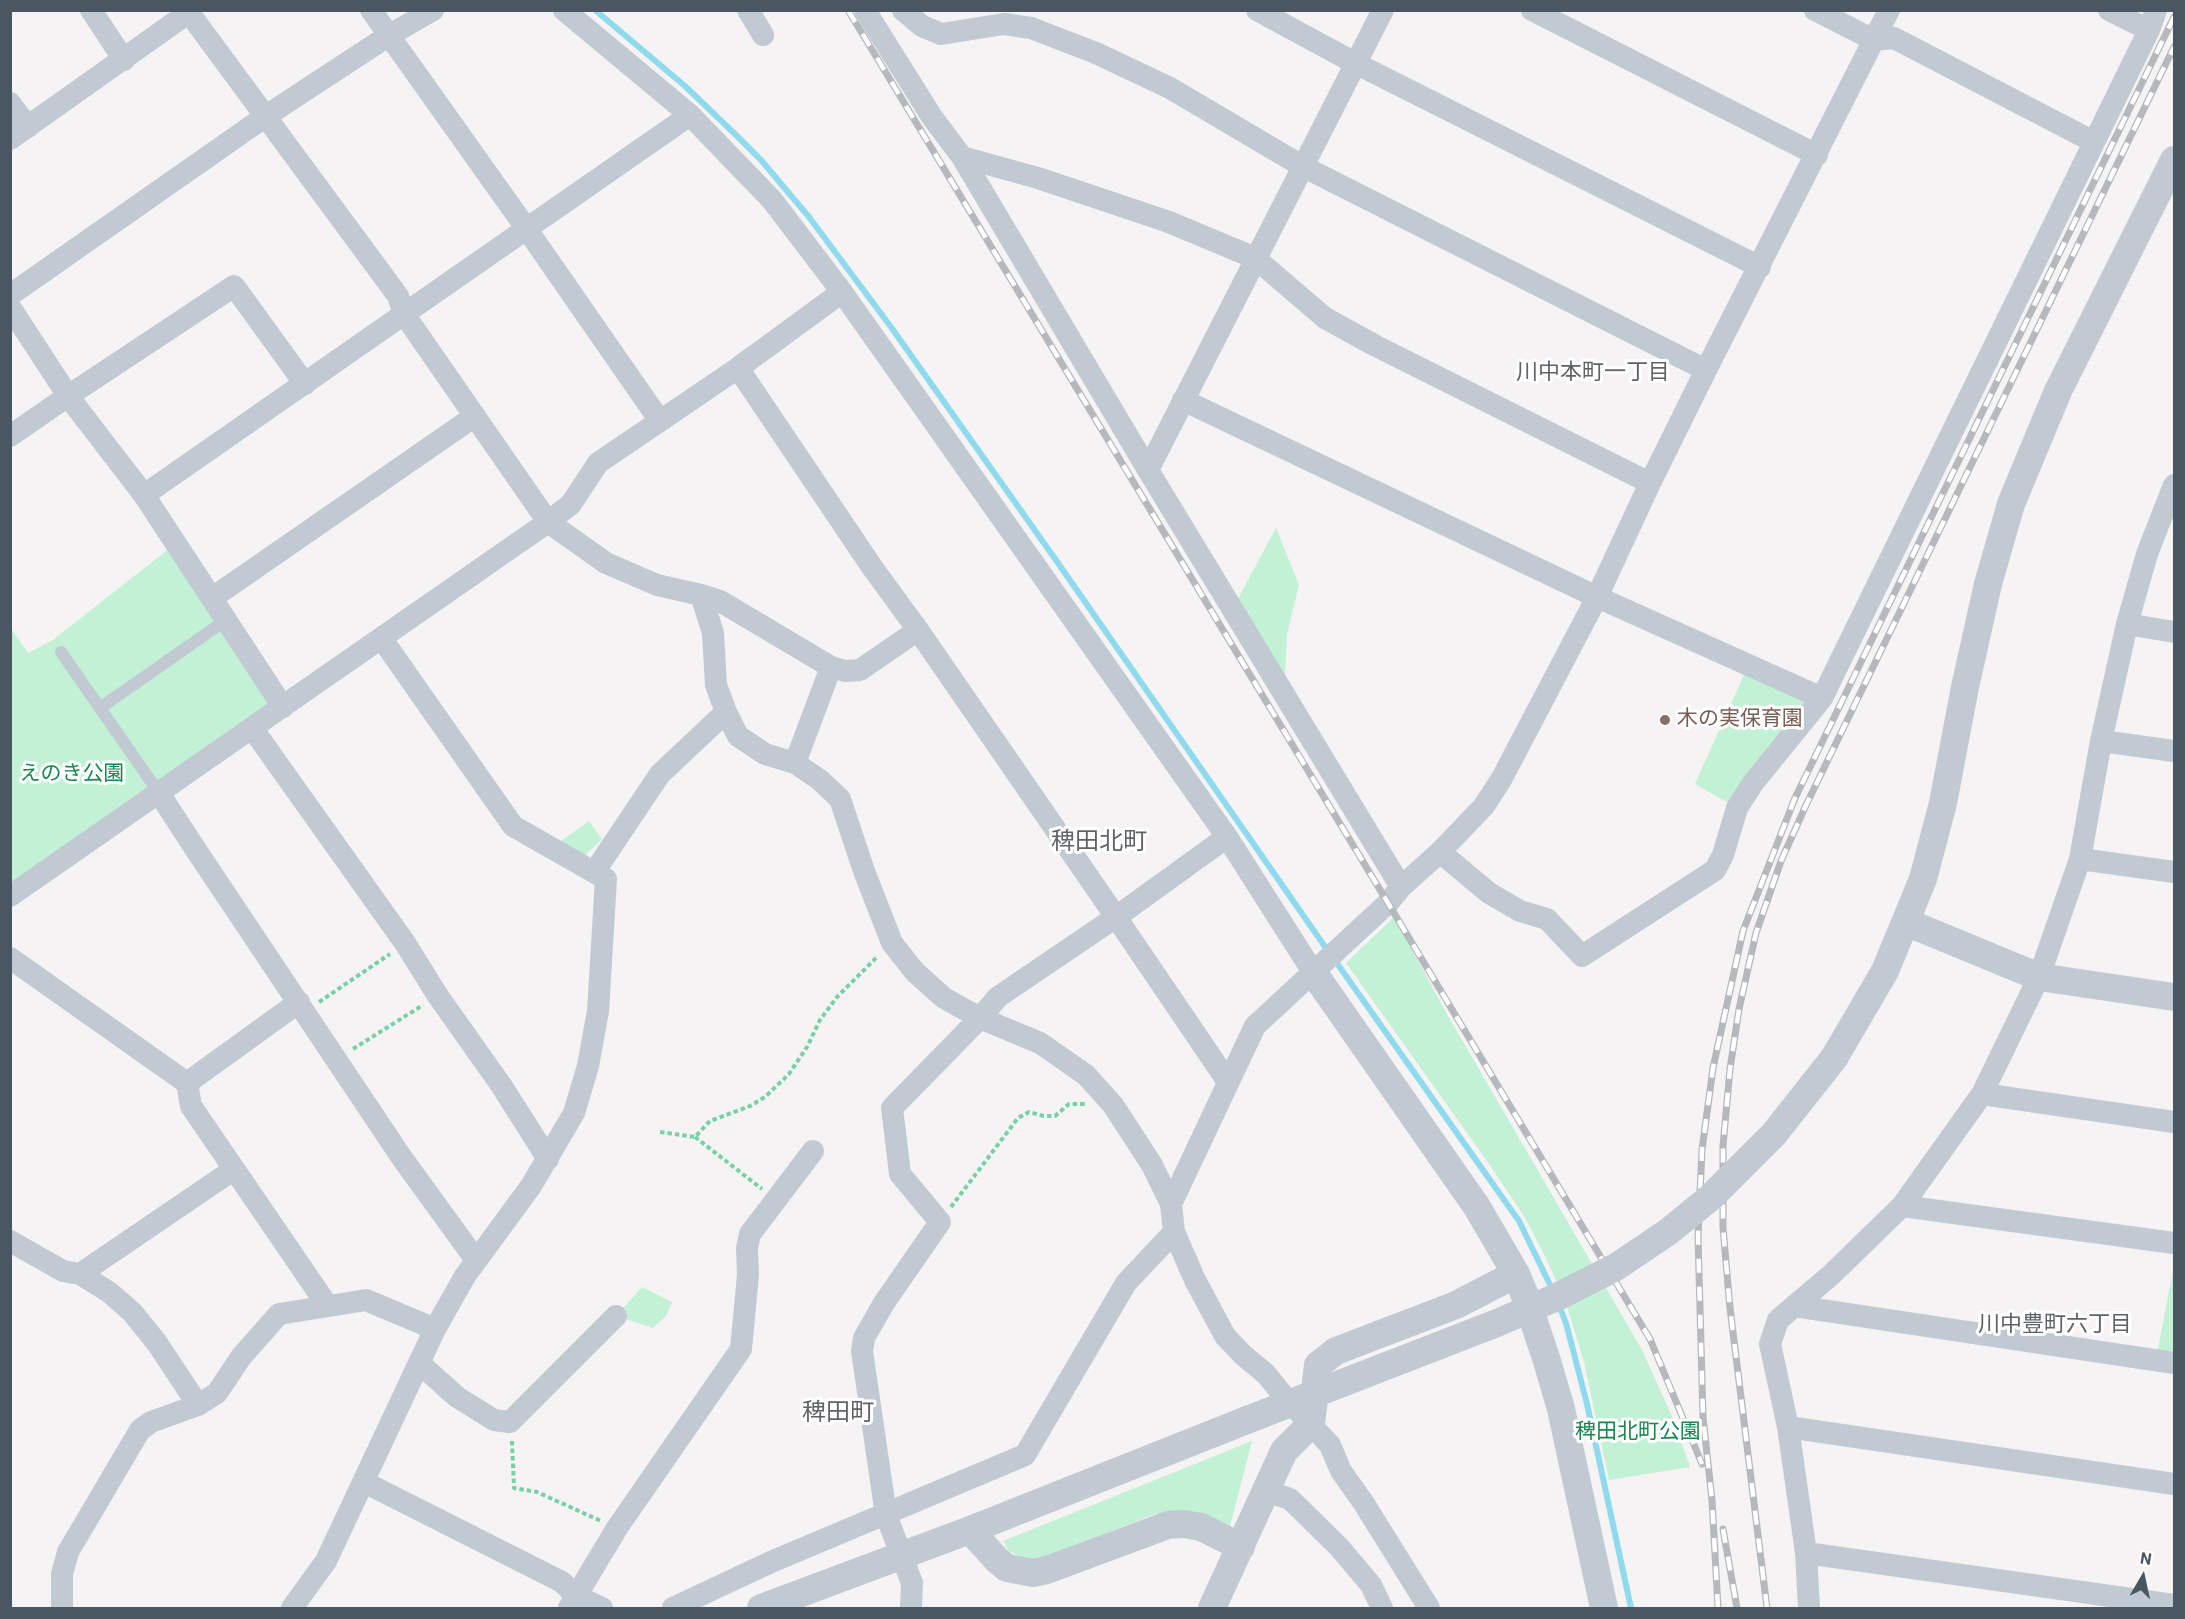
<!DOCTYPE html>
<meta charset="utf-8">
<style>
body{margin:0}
#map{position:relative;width:2185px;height:1619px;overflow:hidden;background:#f5f3f3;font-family:Roboto,sans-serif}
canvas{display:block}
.frame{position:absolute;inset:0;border:12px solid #4a5661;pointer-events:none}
.north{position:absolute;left:2113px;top:1547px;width:60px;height:60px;-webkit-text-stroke:4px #fff;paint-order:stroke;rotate:9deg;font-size:16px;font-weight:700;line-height:24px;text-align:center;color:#4a5661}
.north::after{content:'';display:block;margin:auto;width:21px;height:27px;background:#4a5661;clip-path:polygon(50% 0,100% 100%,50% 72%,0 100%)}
</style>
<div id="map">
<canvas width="2185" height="1619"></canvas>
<div class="frame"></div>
<div class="north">N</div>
</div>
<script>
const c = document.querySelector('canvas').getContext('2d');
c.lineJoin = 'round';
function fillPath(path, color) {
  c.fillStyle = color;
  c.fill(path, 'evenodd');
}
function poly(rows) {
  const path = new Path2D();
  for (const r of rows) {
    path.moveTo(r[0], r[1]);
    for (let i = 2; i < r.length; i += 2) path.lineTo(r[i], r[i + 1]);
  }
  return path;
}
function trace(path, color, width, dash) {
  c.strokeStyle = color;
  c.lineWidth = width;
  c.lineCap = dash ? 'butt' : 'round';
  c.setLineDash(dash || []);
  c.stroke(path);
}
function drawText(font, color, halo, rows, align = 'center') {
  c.font = font + ' Roboto,"Noto Sans JP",sans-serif';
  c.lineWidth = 6;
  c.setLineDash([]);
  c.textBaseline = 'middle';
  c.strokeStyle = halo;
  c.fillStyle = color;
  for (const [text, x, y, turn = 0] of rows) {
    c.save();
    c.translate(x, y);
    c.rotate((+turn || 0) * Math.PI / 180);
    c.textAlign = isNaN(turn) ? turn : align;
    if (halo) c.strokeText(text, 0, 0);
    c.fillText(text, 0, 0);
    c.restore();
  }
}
fillPath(poly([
 [1276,528,1299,585,1287,634,1284,694,1233,608],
 [175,544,283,707,11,893,10,627,28,653,53,640],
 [1748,666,1822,698,1737,808,1695,784],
 [589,821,602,839,582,858,557,844],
 [1394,917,1447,1014,1642,1350,1673,1419,1690,1467,1609,1480,1584,1362,1565,1300,1545,1256,1524,1216,1487,1161,1346,963],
 [2174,1265,2174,1356,2157,1354],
 [642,1287,672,1302,666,1316,653,1328,616,1316],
 [1252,1441,1230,1526,1192,1514,1155,1514,1029,1563,1008,1550,1003,1541]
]), '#c3f1d5');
trace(poly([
 [595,10,685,86,737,136,761,160,809,217,891,327,1058,563,1328,951],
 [1334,959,1519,1221,1553,1291],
 [1558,1303,1566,1323,1587,1404,1631,1608]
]), '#90daee', 6);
trace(poly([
 [319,1002,390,954],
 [353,1049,423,1005],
 [660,1132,695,1137,710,1121,750,1106,765,1097,789,1074,807,1047,820,1020,837,997,878,956],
 [695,1137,762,1189],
 [951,1207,1018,1118,1029,1112,1044,1116,1055,1116,1069,1104,1085,1104],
 [512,1441,514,1488,537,1492,601,1521]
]), '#7ad0a6', 4, [4.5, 3]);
trace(poly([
 [61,652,159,793],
 [100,708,226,620]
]), '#c1cad2', 12);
trace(poly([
 [91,10,124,60],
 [187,10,398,296,404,314,548,522,606,563,657,585,701,595,713,633,716,685,726,712,738,736,765,754,795,763,820,780,840,799,864,871,892,943,915,972,944,998,980,1018,1040,1043,1086,1075,1113,1105,1152,1165,1171,1204,1174,1232,1195,1280,1225,1336,1243,1355,1266,1374,1282,1394,1330,1445,1341,1471,1363,1502,1429,1608],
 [371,10,526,228,660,421],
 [564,10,690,115,772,200,842,292,1227,837,1313,972],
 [748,10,763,35],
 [865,10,932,117,962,157,1148,470,1401,887],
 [903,10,922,26,941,34,1004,24,1031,28,1096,53,1170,88,1302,166,1706,370],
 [1257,10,1355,63,1760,267],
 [1532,10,1817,155],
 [1815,10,1874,40,1894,38,2094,142],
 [2109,10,2149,30],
 [10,103,28,127],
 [10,139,188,13],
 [962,157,1038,178,1169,222,1255,258,1325,318,1376,346,1650,483],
 [10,295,266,116,388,36,433,10],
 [10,307,68,396,144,495,283,707],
 [738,368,872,567,918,630,1116,917,1228,1082],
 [1183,400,1597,597,1822,698],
 [10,436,68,396,234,286,305,384],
 [1148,470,1383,10],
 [144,495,690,115],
 [701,595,720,601,831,667,845,671,860,670,918,630],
 [212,598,475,416],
 [2127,624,2174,632],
 [252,728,405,943,438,996,501,1085,548,1159],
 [2101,741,2174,751],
 [795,763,831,667],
 [159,793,194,847,402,1158,476,1260],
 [1440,852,1489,893,1520,911,1547,919,1582,956,1715,870,1723,855,1737,808,1753,783,1822,698,2149,30,2156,10],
 [2080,859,2174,872],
 [595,871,660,774,726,712],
 [10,896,548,522,571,504,598,463,738,368,842,292],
 [10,958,187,1083,191,1106,327,1305],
 [187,1083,299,1002],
 [1982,1094,2174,1122],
 [1171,1204,1255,1026,1388,903,1401,887,1440,852,1484,806,1502,778,1597,597,1650,483,1706,370,1889,10],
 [1902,1206,2174,1243],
 [10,1241,63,1271,80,1274,109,1292,132,1312,157,1343,198,1405],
 [80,1274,233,1170],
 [1794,1306,2174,1363],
 [419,1363,457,1397,494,1420,510,1422,616,1316],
 [1788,1427,2174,1484],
 [364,1482,562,1582,576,1596,602,1608],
 [1266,1491,1290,1499,1339,1547,1371,1585,1382,1608],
 [886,1515,862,1351,864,1338,884,1303,940,1222,900,1174,892,1108,980,1018,998,997,1116,917,1227,837],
 [1806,1553,2174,1605],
 [62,1608,62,1574,68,1552,140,1430,151,1422,198,1405,217,1393,241,1357,279,1314,366,1300,435,1329],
 [292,1608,326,1561,435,1329,465,1276,531,1186,574,1113,588,1066,598,1011,606,879,513,826,382,639],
 [569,1608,617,1528,741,1349,748,1275,747,1248,750,1234,813,1151],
 [673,1608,771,1562,1025,1455,1126,1283,1174,1232],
 [911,1608,912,1583],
 [1809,1608,1806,1553,1788,1427,1770,1344,1778,1320,1831,1275,1902,1206,1982,1094,2039,977,2080,859,2101,741,2127,624,2147,554,2174,485]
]), '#c1cad2', 22);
trace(poly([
 [1906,922,2039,977,2174,997],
 [1313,972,1477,1207,1516,1274,1526,1298,1547,1361,1561,1409,1604,1608],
 [1834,1058,1885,971,1923,879,1943,803,1965,687,1988,584,2011,504,2058,391,2174,160],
 [970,1530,997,1560,1007,1568,1033,1573,1047,1570,1168,1525,1184,1524,1201,1527,1241,1547],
 [761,1608,970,1530,1247,1420],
 [1212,1608,1284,1451,1311,1424,1318,1365,1336,1351,1456,1305,1516,1274]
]), '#c1cad2', 28);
const rail = poly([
 [848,10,1388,903,1650,1339,1702,1464],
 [1723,1529,1737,1608],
 [1718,1608,1712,1500,1703,1417,1698,1236,1702,1150,1713,1068,1743,931,1795,798,2174,17],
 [1767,1608,1730,1308,1723,1228,1723,1146,1730,1069,1739,1009,1756,933,1781,861,1807,803,2174,47]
]);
trace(rail, '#b5b8bd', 7);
trace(rail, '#fff', 4.5, [14]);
trace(poly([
 [886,1515,912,1583]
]), '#c1cad2', 22);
trace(poly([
 [1247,1420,1497,1323,1559,1296,1616,1267,1668,1232,1711,1197,1774,1134,1834,1058]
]), '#c1cad2', 28);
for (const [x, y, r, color] of [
 [1665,720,6,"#8d6e63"]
]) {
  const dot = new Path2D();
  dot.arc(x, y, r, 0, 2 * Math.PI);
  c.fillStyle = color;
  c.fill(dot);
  trace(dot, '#fff', 2);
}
drawText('21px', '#785e54', '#fff', [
 ["木の実保育園",1677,720]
], 'left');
drawText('21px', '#17864f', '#fff', [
 ["えのき公園",72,775],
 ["稗田北町公園",1638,1433]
]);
drawText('22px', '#5f6368', '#fff', [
 ["川中本町一丁目",1593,373],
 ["川中豊町六丁目",2055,1325]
]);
drawText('24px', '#5f6368', '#fff', [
 ["稗田北町",1099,843],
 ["稗田町",838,1414]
]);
</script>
